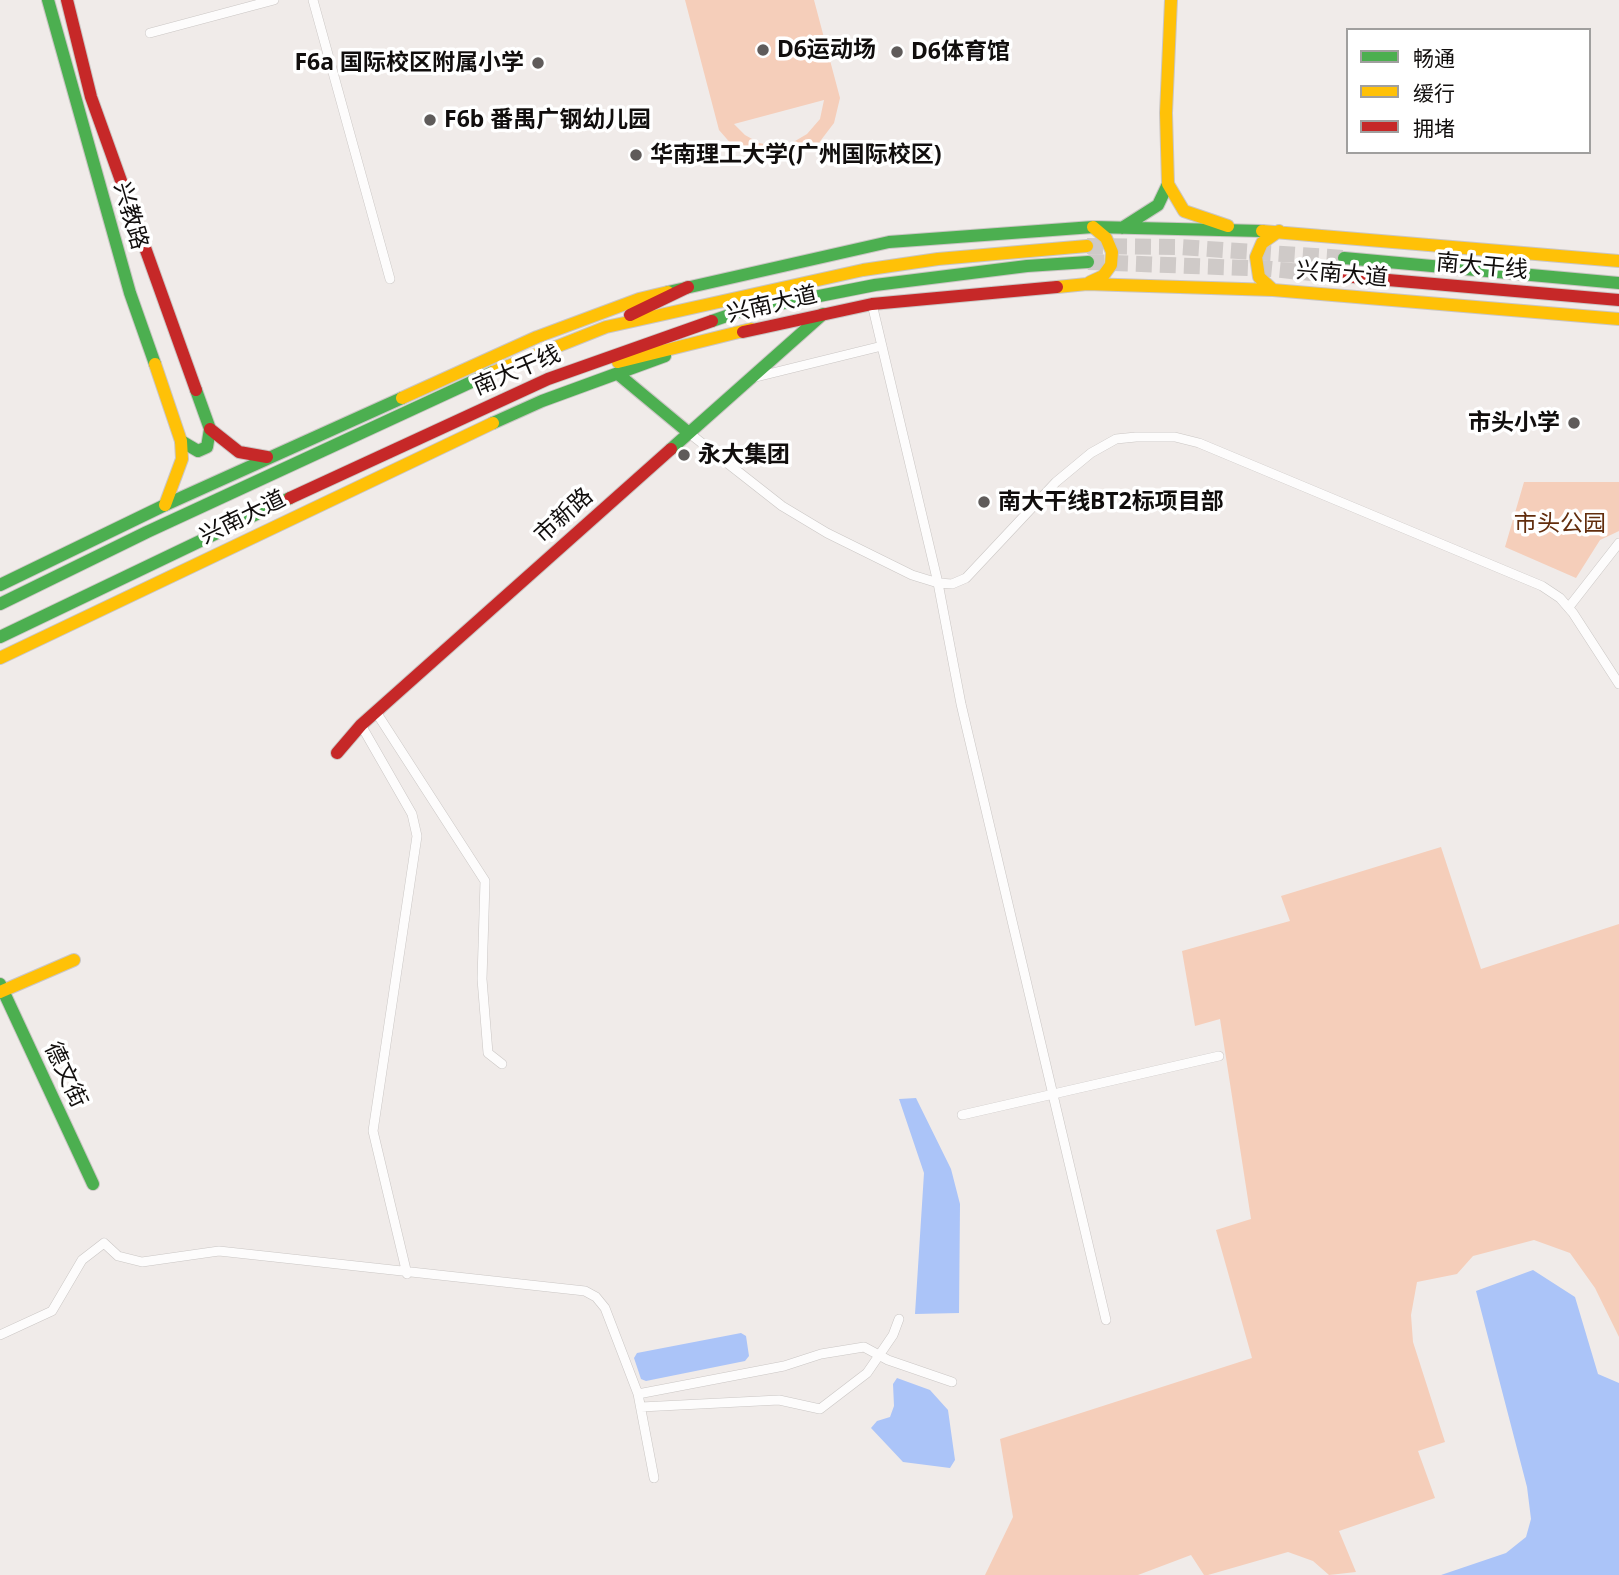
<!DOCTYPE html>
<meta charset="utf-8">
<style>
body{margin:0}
#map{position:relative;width:1619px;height:1575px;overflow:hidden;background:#f0ebe9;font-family:"Noto Sans","Noto Sans SC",sans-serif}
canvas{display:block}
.legend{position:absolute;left:1346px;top:28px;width:245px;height:126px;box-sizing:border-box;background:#fff;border:2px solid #a09f9e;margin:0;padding:9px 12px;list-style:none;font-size:21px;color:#110e0d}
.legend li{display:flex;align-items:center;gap:14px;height:35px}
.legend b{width:35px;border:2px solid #a09f9e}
</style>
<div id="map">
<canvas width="1619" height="1575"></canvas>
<ul class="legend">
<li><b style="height:9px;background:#4caf50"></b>畅通</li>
<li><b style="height:9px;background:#ffc107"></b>缓行</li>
<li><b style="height:9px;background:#c62828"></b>拥堵</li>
</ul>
</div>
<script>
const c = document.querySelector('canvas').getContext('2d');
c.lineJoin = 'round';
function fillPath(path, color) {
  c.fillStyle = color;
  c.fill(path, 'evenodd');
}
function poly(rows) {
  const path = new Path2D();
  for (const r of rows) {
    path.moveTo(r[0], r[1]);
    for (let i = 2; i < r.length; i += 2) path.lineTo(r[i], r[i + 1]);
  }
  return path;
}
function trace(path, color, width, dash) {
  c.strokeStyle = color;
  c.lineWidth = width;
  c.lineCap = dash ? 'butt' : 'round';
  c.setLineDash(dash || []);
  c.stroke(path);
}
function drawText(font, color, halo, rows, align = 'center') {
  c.font = font + ' "Noto Sans","Noto Sans SC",sans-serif';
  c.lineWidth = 7;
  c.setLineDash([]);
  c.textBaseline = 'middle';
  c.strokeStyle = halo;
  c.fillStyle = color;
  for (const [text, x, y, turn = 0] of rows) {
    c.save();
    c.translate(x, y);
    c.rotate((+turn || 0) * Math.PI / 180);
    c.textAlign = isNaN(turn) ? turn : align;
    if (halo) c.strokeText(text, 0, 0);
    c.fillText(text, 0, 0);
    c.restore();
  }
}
fillPath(poly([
 [685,0,814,0,840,98,834,123,818,144,796,157,774,161,752,157,733,146,719,130],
 [824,100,820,119,807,134,790,144,774,146,759,143,745,135,734,124],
 [1524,482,1619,482,1619,531,1600,540,1576,578,1505,547],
 [1441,847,1481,969,1619,924,1619,1337,1595,1288,1570,1253,1534,1240,1473,1256,1457,1274,1417,1282,1411,1315,1413,1342,1445,1442,1418,1451,1435,1498,1339,1531,1356,1572,1329,1575,1313,1561,1288,1552,1208,1575,1204,1575,1191,1555,1138,1575,985,1575,1013,1517,1000,1439,1252,1358,1216,1230,1251,1219,1220,1019,1195,1026,1182,951,1290,921,1281,896]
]), '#f5ceba');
fillPath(poly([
 [916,1098,951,1169,960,1204,959,1313,915,1314,924,1173,899,1099],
 [1533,1270,1575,1297,1598,1374,1619,1383,1619,1575,1441,1575,1506,1553,1526,1537,1531,1519,1527,1487,1476,1291],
 [741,1333,746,1336,749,1356,745,1361,646,1381,641,1379,634,1358,637,1353],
 [897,1378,930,1390,948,1410,955,1460,950,1468,903,1462,871,1428,877,1421,890,1417,894,1406,893,1384]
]), '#abc4f8');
trace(poly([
 [1087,246,1179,247,1344,258],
 [1088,262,1271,269,1342,276]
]), '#cfcac8', 16, [16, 8]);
const street = poly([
 [313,0,390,279],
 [150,33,274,0],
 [872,304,938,583,961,704,1106,1320],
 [752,378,882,346],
 [689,433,782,506,827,533,912,575,938,583,952,584,966,578,1056,482,1091,453,1116,439,1136,437,1175,437,1199,443,1542,586,1560,598,1573,613,1619,684],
 [1569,607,1619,543],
 [376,712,485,881,482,979,488,1053,502,1064],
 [361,725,412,814,417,836,373,1131,407,1274],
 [962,1115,1219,1056],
 [0,1335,52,1311,82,1260,104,1243,118,1256,142,1262,219,1251,585,1291,596,1297,605,1308,638,1394,654,1478],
 [638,1394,784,1366,821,1354,864,1347,888,1360,952,1382],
 [641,1407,779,1400,820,1409,867,1373,893,1335,899,1319]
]);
const fast = poly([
 [48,0,130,293,155,364],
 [1122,228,1158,205,1168,184],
 [1344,258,1619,283],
 [668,292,889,242,1093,227,1262,231],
 [712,321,738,312,875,285,1027,266,1088,262],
 [618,374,689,433],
 [493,423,542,401,665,356],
 [181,441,198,451,207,447,210,429,196,390],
 [671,449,823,314],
 [0,585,165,505,402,398],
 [0,604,147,532,493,372],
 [0,637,290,498],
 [0,984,93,1184]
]);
const slow = poly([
 [1171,0,1166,113,1168,184,1184,211,1228,226],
 [1262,231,1619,261],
 [1090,282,1103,276,1111,265,1112,252,1106,238,1093,227],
 [1057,287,1087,284,1273,290,1619,319],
 [1273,290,1259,277,1256,257,1262,243,1279,231],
 [618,362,751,329],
 [155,364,181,441,182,459,165,505],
 [493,372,606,327,863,270,938,259,1087,246],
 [402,398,537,337,639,299,668,292],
 [0,658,493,423],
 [0,992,74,960]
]);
const jam = poly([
 [67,0,91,97,196,390],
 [1342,276,1619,300],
 [630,315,688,287],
 [743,332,872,304,1057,287],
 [210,429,239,452,267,457],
 [290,498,548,379,712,321],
 [337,753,361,725,671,449]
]);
trace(street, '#cac6c4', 10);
trace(fast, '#cac6c4', 14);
trace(slow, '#cac6c4', 14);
trace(jam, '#cac6c4', 14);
trace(street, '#fdfcfc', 9);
trace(fast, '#4caf50', 12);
trace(slow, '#ffc107', 12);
trace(jam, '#c62828', 12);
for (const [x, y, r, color] of [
 [763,50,7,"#5f5b5a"],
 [897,52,7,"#5f5b5a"],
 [538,63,7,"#5f5b5a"],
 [430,120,7,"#5f5b5a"],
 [636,155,7,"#5f5b5a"],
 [1574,423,7,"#5f5b5a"],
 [684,455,7,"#5f5b5a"],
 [984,502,7,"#5f5b5a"]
]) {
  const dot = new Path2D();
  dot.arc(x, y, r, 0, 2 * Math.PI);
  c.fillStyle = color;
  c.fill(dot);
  trace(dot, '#fff', 2.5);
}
drawText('bold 23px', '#110e0d', '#fff', [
 ["D6运动场",777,50],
 ["D6体育馆",911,52],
 ["F6a 国际校区附属小学",524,63,"right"],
 ["F6b 番禺广钢幼儿园",444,120],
 ["华南理工大学(广州国际校区)",650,155],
 ["市头小学",1560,423,"right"],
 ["永大集团",698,455],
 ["南大干线BT2标项目部",998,502]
], 'left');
drawText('23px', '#110e0d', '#fff', [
 ["兴教路",130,216,74],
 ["南大干线",1482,267,5],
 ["兴南大道",1342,275,5],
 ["兴南大道",772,305,-13],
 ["南大干线",517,371,-23],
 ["市新路",564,516,-42],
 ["兴南大道",243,518,-26],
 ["德文街",65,1075,65]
]);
drawText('23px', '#622d0d', '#fff', [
 ["市头公园",1560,524]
]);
</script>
